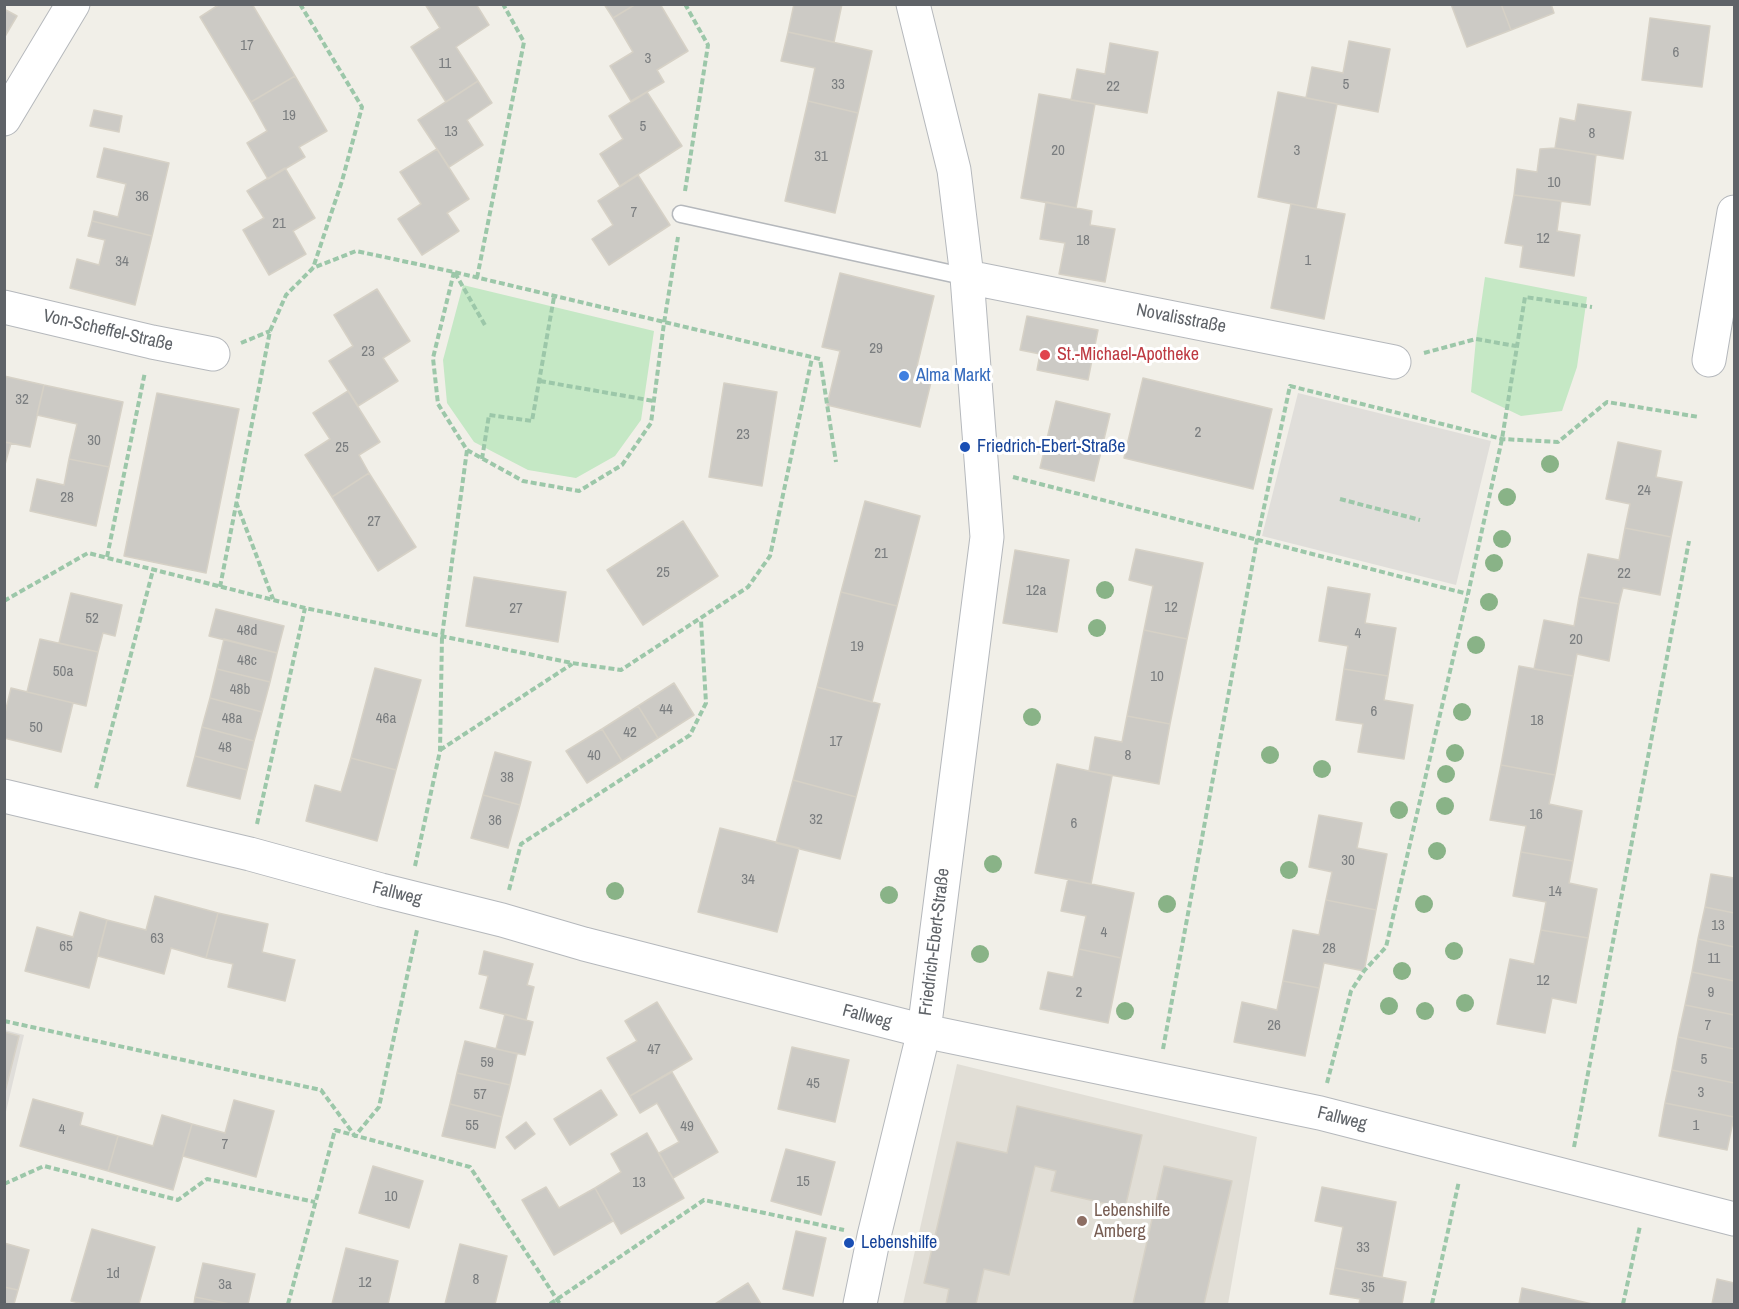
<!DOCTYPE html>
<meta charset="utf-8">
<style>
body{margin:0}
#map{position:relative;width:1739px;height:1309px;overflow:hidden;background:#f1efe8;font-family:"Archivo Narrow",sans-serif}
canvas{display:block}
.frame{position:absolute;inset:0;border:6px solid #5f6368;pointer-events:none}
</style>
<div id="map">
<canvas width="1739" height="1309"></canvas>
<div class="frame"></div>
</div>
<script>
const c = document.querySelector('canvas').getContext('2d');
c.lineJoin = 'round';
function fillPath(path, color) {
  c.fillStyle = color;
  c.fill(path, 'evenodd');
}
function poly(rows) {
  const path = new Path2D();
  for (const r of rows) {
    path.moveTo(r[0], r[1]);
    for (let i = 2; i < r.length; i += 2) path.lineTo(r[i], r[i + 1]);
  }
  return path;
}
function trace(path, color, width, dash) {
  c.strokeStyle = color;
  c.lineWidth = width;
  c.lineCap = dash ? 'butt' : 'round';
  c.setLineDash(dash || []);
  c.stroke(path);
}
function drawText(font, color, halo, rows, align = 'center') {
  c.font = font + ' "Archivo Narrow",sans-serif';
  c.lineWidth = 6;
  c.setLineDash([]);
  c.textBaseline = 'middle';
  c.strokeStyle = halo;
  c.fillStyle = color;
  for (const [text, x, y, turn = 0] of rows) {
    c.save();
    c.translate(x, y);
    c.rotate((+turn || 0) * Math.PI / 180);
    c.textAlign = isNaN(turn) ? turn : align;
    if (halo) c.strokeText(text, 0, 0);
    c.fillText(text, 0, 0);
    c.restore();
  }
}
fillPath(poly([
 [1298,393,1491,441,1456,585,1262,536],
 [5,1030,24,1035,5,1116]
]), '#e0deda');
fillPath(poly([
 [957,1064,1257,1137,1228,1304,903,1304]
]), '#e1ded6');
fillPath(poly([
 [1485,277,1587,297,1577,367,1562,411,1521,416,1471,392,1476,339],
 [463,285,654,331,641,420,615,456,576,478,528,470,474,442,447,403,443,360]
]), '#c5e8c5');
const building = poly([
 [220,4,252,4,295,76,251,102,200,17,220,4],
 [425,4,476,4,489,25,456,47,478,81,446,102,411,47,440,28,425,4],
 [604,4,636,4,613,18,604,4],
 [636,4,660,4,688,51,657,70,664,82,631,101,610,66,633,52,613,18,636,4],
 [794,4,842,4,834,42,788,32,794,4],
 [1451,4,1501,4,1511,30,1467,47,1451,4],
 [1501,4,1551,4,1554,13,1511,30,1501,4],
 [4,9,17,16,4,38,4,9],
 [1650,18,1710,26,1702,87,1642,80,1650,18],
 [788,32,872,51,858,113,808,101,815,68,781,61,788,32],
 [1349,41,1390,49,1378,112,1306,98,1312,67,1343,73,1349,41],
 [1110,43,1158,52,1147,113,1071,100,1077,69,1105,74,1110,43],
 [295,76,327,131,299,147,305,157,268,179,247,143,267,131,251,102,295,76],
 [478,81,492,103,467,120,483,145,449,167,418,120,478,81],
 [647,92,682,146,620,186,600,154,623,139,609,116,647,92],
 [1278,92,1337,104,1316,209,1258,197,1278,92],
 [1039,94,1095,104,1076,208,1021,198,1039,94],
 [808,101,858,113,835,213,785,201,808,101],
 [1578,104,1631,112,1623,159,1555,148,1560,118,1575,121,1578,104],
 [94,110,122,116,119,132,90,126,94,110],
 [104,148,169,163,152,236,92,221,94,211,118,217,126,184,97,177,104,148],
 [1555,148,1596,155,1590,205,1514,195,1517,169,1537,172,1540,149,1555,148],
 [437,149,469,199,447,213,459,231,422,255,398,219,421,204,400,172,437,149],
 [285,168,315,218,293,231,306,254,269,275,243,230,264,218,247,191,285,168],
 [638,175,670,225,609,265,592,239,613,225,598,201,638,175],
 [1514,195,1561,201,1557,231,1580,235,1574,276,1520,267,1523,246,1505,243,1514,195],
 [1046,202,1092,211,1090,225,1115,229,1105,282,1059,274,1065,243,1040,239,1046,202],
 [1291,204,1345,214,1324,319,1271,308,1291,204],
 [92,221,152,236,135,305,70,288,77,259,99,265,105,240,88,236,92,221],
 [840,273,934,296,917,366,934,370,920,427,827,405,840,351,822,347,840,273],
 [377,289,410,341,383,358,398,381,358,406,329,361,353,346,334,315,377,289],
 [1027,316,1098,330,1088,380,1037,370,1040,354,1020,350,1027,316],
 [4,376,44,385,30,447,4,442,4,376],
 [1143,378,1272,409,1253,489,1124,458,1143,378],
 [724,383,777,392,762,486,709,477,724,383],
 [44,385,123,402,109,467,69,459,77,424,37,415,44,385],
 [348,391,380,442,359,455,369,473,332,497,305,455,330,439,313,413,348,391],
 [157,393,239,409,206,573,124,556,157,393],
 [1056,401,1110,414,1094,481,1040,468,1056,401],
 [4,442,11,443,4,468,4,442],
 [1618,442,1661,451,1656,477,1682,482,1671,537,1625,528,1630,504,1606,499,1618,442],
 [69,459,109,467,96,526,30,511,37,479,64,485,69,459],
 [369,473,416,547,378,571,332,497,369,473],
 [865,501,920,516,897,606,841,592,865,501],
 [683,521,718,576,643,625,607,570,683,521],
 [1625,528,1671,537,1660,595,1623,588,1619,604,1579,597,1588,554,1619,560,1625,528],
 [1136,549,1203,563,1187,639,1144,630,1153,586,1129,580,1136,549],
 [1015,550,1069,560,1057,632,1003,623,1015,550],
 [474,577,566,592,558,642,466,626,474,577],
 [1328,587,1370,594,1365,623,1396,628,1388,676,1344,669,1348,646,1319,641,1328,587],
 [841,592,897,606,872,702,817,687,841,592],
 [71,593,122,605,115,636,103,633,98,652,59,643,71,593],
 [1579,597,1619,604,1609,661,1577,654,1573,676,1534,669,1544,620,1574,626,1579,597],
 [216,609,284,626,277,653,209,636,216,609],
 [1144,630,1187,639,1170,724,1127,716,1144,630],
 [40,639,98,652,86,706,27,692,40,639],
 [224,639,277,653,270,682,217,669,224,639],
 [1519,666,1573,676,1555,775,1501,765,1519,666],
 [375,668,421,680,396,770,351,758,375,668],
 [217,669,270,682,262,712,210,698,217,669],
 [1344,669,1388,676,1384,700,1413,705,1404,759,1358,752,1363,724,1336,720,1344,669],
 [674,683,694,715,658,738,638,706,674,683],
 [817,687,880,704,856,797,793,780,817,687],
 [11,688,73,703,61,752,4,738,4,717,11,688],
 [210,698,262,712,254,741,202,727,210,698],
 [638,706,658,738,622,761,602,729,638,706],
 [1127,716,1170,724,1159,784,1089,771,1095,737,1122,742,1127,716],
 [202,727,254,741,247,770,195,756,202,727],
 [602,729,622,761,587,783,566,751,602,729],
 [495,752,531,762,520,805,483,795,495,752],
 [195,756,247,770,240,799,187,786,195,756],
 [351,758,396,770,377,841,306,821,315,785,341,792,351,758],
 [1057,764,1112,776,1091,884,1035,873,1057,764],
 [1501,765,1555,775,1549,804,1582,811,1573,861,1521,852,1526,826,1490,820,1501,765],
 [793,780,856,797,840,859,776,843,793,780],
 [483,795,520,805,508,848,471,838,483,795],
 [1319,815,1362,823,1357,848,1387,854,1376,910,1326,900,1332,872,1309,867,1319,815],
 [720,828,799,848,777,932,698,912,720,828],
 [1521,852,1573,861,1569,883,1597,889,1588,938,1541,930,1546,902,1513,896,1521,852],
 [1711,874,1734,878,1734,913,1705,907,1711,874],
 [1068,879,1134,893,1121,958,1079,949,1086,916,1061,911,1068,879],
 [155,896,218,913,206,958,171,948,164,974,98,956,107,920,146,930,155,896],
 [1326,900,1376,910,1364,971,1324,963,1319,988,1283,981,1293,930,1319,935,1326,900],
 [1705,907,1734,913,1734,947,1698,939,1705,907],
 [80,912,107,920,89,988,25,971,37,927,73,937,80,912],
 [218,913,268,924,262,952,295,960,285,1001,228,987,233,964,206,958,218,913],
 [1541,930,1588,938,1576,1003,1552,998,1545,1033,1497,1024,1510,959,1534,964,1541,930],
 [1698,939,1734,947,1734,981,1692,972,1698,939],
 [1079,949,1121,958,1108,1023,1040,1009,1048,972,1073,977,1079,949],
 [484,951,533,964,527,985,534,987,526,1020,480,1008,488,976,479,974,484,951],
 [1692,972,1734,981,1734,1015,1685,1005,1692,972],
 [1283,981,1319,988,1305,1056,1234,1042,1242,1002,1277,1010,1283,981],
 [657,1002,692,1059,630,1096,607,1058,637,1041,625,1021,657,1002],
 [1685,1005,1734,1015,1734,1049,1678,1037,1685,1005],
 [505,1014,533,1022,525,1055,496,1049,505,1014],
 [4,1032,19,1036,4,1096,4,1032],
 [1678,1037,1734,1049,1734,1083,1672,1070,1678,1037],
 [465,1041,517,1054,510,1085,457,1073,465,1041],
 [792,1047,849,1060,835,1122,778,1109,792,1047],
 [1672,1070,1734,1083,1734,1117,1665,1103,1672,1070],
 [672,1072,718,1152,673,1178,659,1153,679,1142,657,1103,640,1113,630,1096,672,1072],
 [457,1073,510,1085,502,1117,450,1104,457,1073],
 [601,1090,617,1115,570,1145,554,1119,601,1090],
 [33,1099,83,1113,80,1125,118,1136,108,1171,20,1146,33,1099],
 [234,1100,274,1111,256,1177,183,1156,192,1124,225,1133,234,1100],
 [1665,1103,1734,1117,1727,1150,1659,1136,1665,1103],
 [450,1104,502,1117,495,1148,442,1136,450,1104],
 [1017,1106,1142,1135,1125,1208,1051,1191,1056,1171,1035,1166,1009,1275,984,1269,976,1304,946,1304,949,1289,924,1283,957,1142,1007,1153,1017,1106],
 [162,1115,192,1124,173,1190,108,1171,118,1136,153,1146,162,1115],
 [526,1122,535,1134,515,1149,506,1137,526,1122],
 [647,1133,684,1198,621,1234,595,1188,621,1172,611,1154,647,1133],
 [786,1149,835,1162,821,1215,771,1201,786,1149],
 [373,1166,423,1181,409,1228,359,1213,373,1166],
 [1164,1166,1232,1181,1204,1304,1133,1304,1164,1166],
 [546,1187,559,1208,595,1188,613,1221,554,1255,522,1200,546,1187],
 [1322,1187,1396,1202,1382,1277,1335,1268,1343,1227,1315,1221,1322,1187],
 [92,1229,155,1247,139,1304,84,1304,71,1301,92,1229],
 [796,1231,826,1238,813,1296,783,1289,796,1231],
 [4,1243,29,1250,18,1290,4,1287,4,1243],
 [460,1244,507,1256,495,1304,445,1304,460,1244],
 [346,1248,398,1261,388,1304,332,1304,346,1248],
 [203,1263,255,1274,248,1304,230,1304,195,1297,203,1263],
 [1335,1268,1406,1282,1402,1304,1359,1304,1360,1299,1330,1294,1335,1268],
 [1717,1279,1734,1283,1734,1304,1712,1304,1717,1279],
 [748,1283,761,1304,715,1304,748,1283],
 [4,1287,18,1290,14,1304,4,1304,4,1287],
 [1522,1288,1592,1304,1519,1304,1522,1288],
 [195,1297,230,1304,194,1304,195,1297]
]);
fillPath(building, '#cccac5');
trace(building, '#d6d1c6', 1.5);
const service = poly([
 [681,214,967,277]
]);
const minor = poly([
 [4,119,73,4],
 [967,277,1394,362],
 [4,307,152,342,213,354],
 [1709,360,1734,212],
 [4,796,250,854,381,890,502,920,584,944,924,1031,1320,1113,1734,1219],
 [860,1304,874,1236,924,1031,987,537,967,277,954,170,913,4]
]);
trace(service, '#b5b8bc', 19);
trace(minor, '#b5b8bc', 35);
trace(poly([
 [300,4,362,107,342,181,313,268],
 [685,191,708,45,685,4],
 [454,272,433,358,438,404,467,450,523,481,579,491,622,465,651,423,664,323,678,237],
 [455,273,486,327],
 [477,278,524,42,503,4],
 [241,343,270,331],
 [1424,353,1476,339,1516,346],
 [540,381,654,401],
 [482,459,489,415,532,421,554,297],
 [1013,477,1468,594],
 [1340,499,1420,520],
 [236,502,273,599],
 [107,557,145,372],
 [220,587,270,331,286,295,313,268,356,251,454,272,820,359,836,462],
 [4,601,88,553,305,608,572,663,621,670,748,587,770,556,812,358],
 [440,750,572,664],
 [96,788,153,570],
 [257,824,305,608],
 [415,866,440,751,442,636,467,450],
 [509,890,521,844,690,735,706,703,701,620],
 [4,1021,321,1090,355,1136,379,1107,417,930],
 [1163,1049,1257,540,1290,386,1502,439,1558,442,1607,402,1699,417],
 [1327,1083,1351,991,1364,971,1386,947,1468,594,1502,439,1525,297,1592,307],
 [1574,1147,1689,541],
 [4,1184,44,1166,178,1200,207,1179,315,1202],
 [288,1304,335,1130,470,1167,560,1304],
 [550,1304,704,1200,844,1230],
 [1432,1304,1459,1181],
 [1623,1304,1640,1226]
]), '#9cc7a9', 4, [6, 3]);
trace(service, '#fff', 16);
trace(minor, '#fff', 33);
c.fillStyle = '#89b387';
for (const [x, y] of [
 [1550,464],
 [1507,497],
 [1502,539],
 [1494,563],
 [1105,590],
 [1489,602],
 [1097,628],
 [1476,645],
 [1462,712],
 [1032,717],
 [1455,753],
 [1270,755],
 [1322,769],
 [1446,774],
 [1445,806],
 [1399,810],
 [1437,851],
 [993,864],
 [1289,870],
 [615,891],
 [889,895],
 [1167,904],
 [1424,904],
 [1454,951],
 [980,954],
 [1402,971],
 [1465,1003],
 [1389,1006],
 [1125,1011],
 [1425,1011]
]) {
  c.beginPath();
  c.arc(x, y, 9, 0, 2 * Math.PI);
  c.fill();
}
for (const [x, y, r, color] of [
 [1045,355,6,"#e0444e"],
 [904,376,6,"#3f7fe0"],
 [965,447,6,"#1a4fb4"],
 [1082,1221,6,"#8d6e63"],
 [849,1243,6,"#1a4fb4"]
]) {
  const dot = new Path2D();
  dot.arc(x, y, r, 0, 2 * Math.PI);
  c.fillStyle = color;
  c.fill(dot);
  trace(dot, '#fff', 2);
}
drawText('15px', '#7a7d7f', null, [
 ["17",247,46],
 ["6",1676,53],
 ["3",648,59],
 ["11",445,64],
 ["33",838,85],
 ["5",1346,85],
 ["22",1113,87],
 ["19",289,116],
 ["5",643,127],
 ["13",451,132],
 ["8",1592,134],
 ["20",1058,151],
 ["3",1297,151],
 ["31",821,157],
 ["10",1554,183],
 ["36",142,197],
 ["7",634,213],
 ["21",279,224],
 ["12",1543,239],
 ["18",1083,241],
 ["1",1308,261],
 ["34",122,262],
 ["29",876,349],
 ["23",368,352],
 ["32",22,400],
 ["2",1198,433],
 ["23",743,435],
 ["30",94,441],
 ["25",342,448],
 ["24",1644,491],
 ["28",67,498],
 ["27",374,522],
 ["21",881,554],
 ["25",663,573],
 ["22",1624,574],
 ["12a",1036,591],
 ["12",1171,608],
 ["27",516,609],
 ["52",92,619],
 ["48d",247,631],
 ["4",1358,634],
 ["20",1576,640],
 ["19",857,647],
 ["48c",247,661],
 ["50a",63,672],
 ["10",1157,677],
 ["48b",240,690],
 ["44",666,710],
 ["6",1374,712],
 ["48a",232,719],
 ["46a",386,719],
 ["18",1537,721],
 ["50",36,728],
 ["42",630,733],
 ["17",836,742],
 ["48",225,748],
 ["40",594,756],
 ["8",1128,756],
 ["38",507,778],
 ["16",1536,815],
 ["32",816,820],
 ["36",495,821],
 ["6",1074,824],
 ["30",1348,861],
 ["34",748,880],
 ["14",1555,892],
 ["13",1718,926],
 ["4",1104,933],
 ["63",157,939],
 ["65",66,947],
 ["28",1329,949],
 ["11",1714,959],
 ["12",1543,981],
 ["2",1079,993],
 ["9",1711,993],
 ["26",1274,1026],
 ["7",1708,1026],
 ["47",654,1050],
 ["5",1704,1060],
 ["59",487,1063],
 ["45",813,1084],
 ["3",1701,1093],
 ["57",480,1095],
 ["55",472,1126],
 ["1",1696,1126],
 ["49",687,1127],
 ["4",62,1130],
 ["7",225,1145],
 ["15",803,1182],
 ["13",639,1183],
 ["10",391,1197],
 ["33",1363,1248],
 ["1d",113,1274],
 ["8",476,1280],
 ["12",365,1283],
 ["3a",225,1285],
 ["35",1368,1288]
]);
drawText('18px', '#5f6368', '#fff', [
 ["Novalisstraße",1181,319,11],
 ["Von-Scheffel-Straße",108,331,13],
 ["Fallweg",397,894,14],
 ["Friedrich-Ebert-Straße",935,942,-83],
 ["Fallweg",867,1017,15],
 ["Fallweg",1342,1119,14]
]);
drawText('18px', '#be3a42', '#fff', [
 ["St.-Michael-Apotheke",1057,355]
], 'left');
drawText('18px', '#366cbe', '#fff', [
 ["Alma Markt",916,376]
], 'left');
drawText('18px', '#164399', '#fff', [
 ["Friedrich-Ebert-Straße",977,447],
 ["Lebenshilfe",861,1243]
], 'left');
drawText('18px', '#785e54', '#fff', [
 ["Lebenshilfe",1094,1211],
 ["Amberg",1094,1232]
], 'left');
</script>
